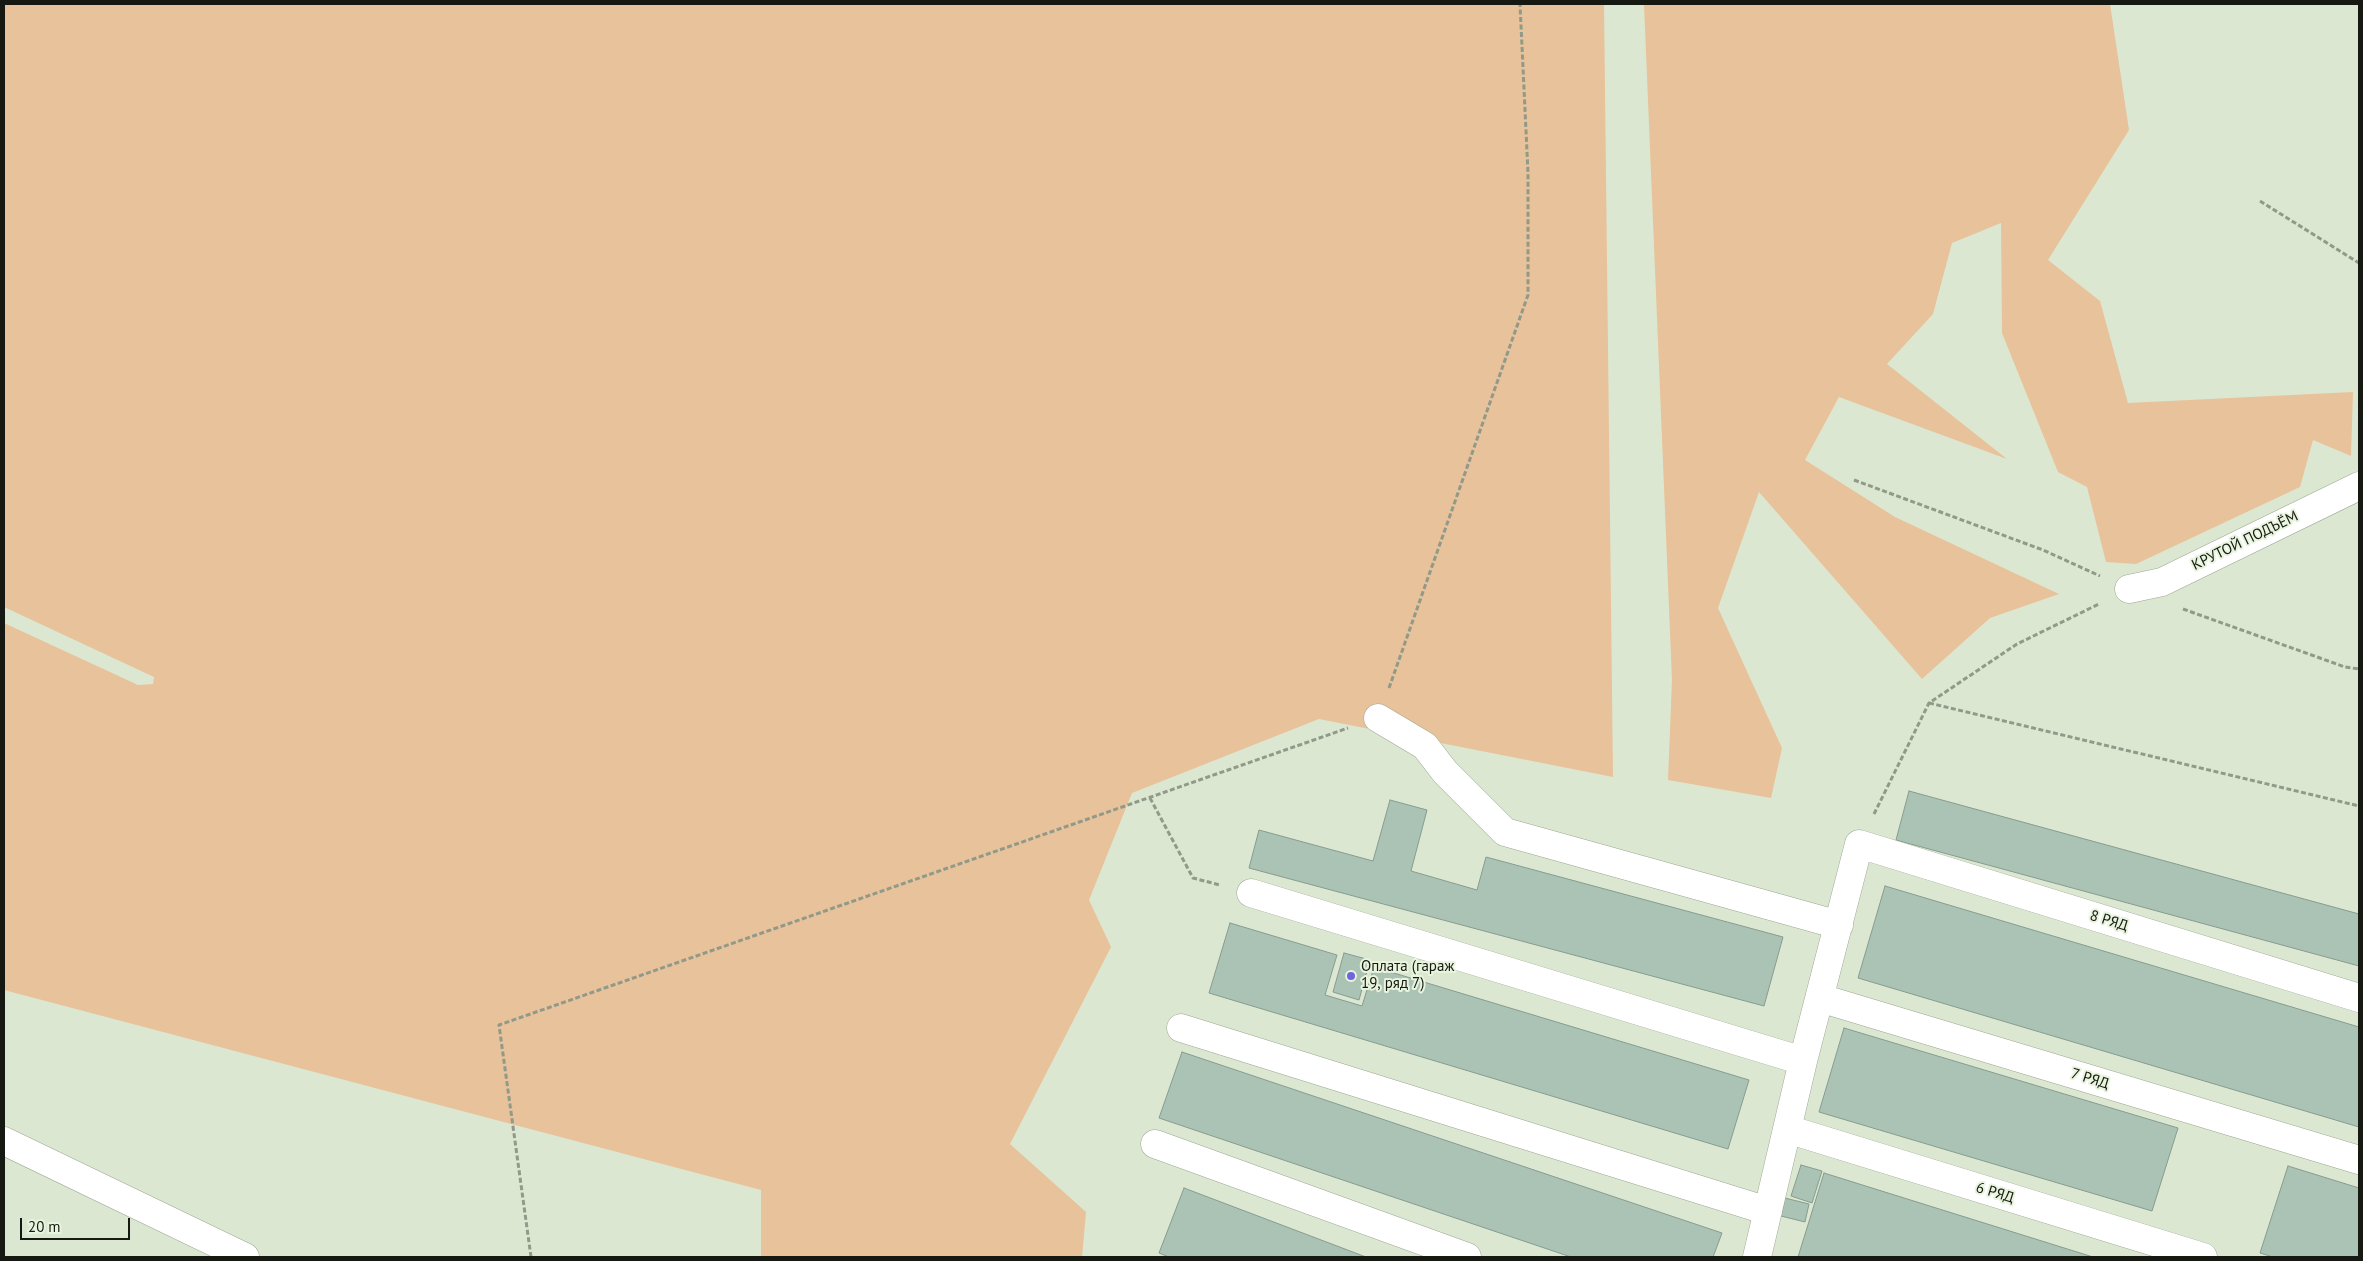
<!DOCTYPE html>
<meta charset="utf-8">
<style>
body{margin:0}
#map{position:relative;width:2363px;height:1261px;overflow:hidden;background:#dce7d1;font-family:"PT Sans",sans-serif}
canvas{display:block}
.frame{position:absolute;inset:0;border:5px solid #151911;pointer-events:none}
.scale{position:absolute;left:20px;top:1218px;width:110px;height:22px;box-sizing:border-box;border:2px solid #151911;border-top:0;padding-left:6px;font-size:15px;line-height:18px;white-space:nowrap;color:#151911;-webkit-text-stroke:4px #e9f4de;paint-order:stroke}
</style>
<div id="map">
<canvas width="2363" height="1261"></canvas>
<div class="frame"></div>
<div class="scale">20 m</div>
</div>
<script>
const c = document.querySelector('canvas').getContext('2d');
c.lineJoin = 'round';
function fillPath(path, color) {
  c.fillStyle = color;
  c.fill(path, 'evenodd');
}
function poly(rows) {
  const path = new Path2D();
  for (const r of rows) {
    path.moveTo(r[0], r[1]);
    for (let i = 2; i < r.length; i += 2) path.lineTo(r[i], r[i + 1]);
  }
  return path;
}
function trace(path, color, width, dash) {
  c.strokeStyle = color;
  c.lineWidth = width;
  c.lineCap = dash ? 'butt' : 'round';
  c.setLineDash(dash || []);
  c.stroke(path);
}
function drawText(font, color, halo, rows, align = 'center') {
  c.font = font + ' "PT Sans",sans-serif';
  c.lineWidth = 4;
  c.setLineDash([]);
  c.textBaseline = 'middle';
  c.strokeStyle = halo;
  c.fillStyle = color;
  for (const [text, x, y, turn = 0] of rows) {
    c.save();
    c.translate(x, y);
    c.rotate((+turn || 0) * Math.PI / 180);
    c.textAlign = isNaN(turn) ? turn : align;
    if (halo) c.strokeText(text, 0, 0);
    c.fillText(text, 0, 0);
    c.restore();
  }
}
fillPath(poly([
 [4,4,1604,4,1613,777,1319,719,1132,793,1089,900,1111,947,1010,1144,1086,1212,1082,1257,761,1257,761,1190,4,990,4,623,138,685,153,684,154,677,4,607],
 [1644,4,2110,4,2129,130,2048,260,2100,301,2128,403,2353,392,2351,456,2313,440,2300,487,2136,564,2106,562,2087,487,2058,472,2002,333,2001,223,1952,243,1933,314,1887,364,2007,459,1839,397,1805,460,1895,517,2059,594,1990,618,1922,679,1759,492,1718,608,1782,748,1771,798,1668,780,1672,680]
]), '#e8c29a');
const building = poly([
 [1909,791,2359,914,2359,966,1896,840,1909,791],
 [1390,800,1427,810,1411,871,1477,890,1486,857,1783,937,1764,1006,1249,868,1259,830,1373,861,1390,800],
 [1885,886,2359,1027,2359,1127,1858,978,1885,886],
 [1230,923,1337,955,1325,995,1362,1006,1374,967,1749,1080,1728,1149,1209,993,1230,923],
 [1344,953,1370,960,1359,1000,1333,992,1344,953],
 [1844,1028,2178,1128,2152,1211,1819,1112,1844,1028],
 [1182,1052,1722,1233,1713,1257,1571,1257,1159,1118,1182,1052],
 [1801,1165,1822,1171,1812,1203,1791,1196,1801,1165],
 [2288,1166,2359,1188,2359,1257,2273,1257,2260,1253,2288,1166],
 [1824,1173,2093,1257,1798,1257,1824,1173],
 [1184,1188,1366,1257,1169,1257,1159,1253,1184,1188],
 [1785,1198,1809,1204,1805,1222,1781,1216,1785,1198]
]);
fillPath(building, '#abc3b5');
trace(building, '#859c8f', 1);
const minor = poly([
 [2129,589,2162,582,2359,486],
 [1378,718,1425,746,1445,772,1505,832,1839,925],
 [1251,893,1803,1061],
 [1820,998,2359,1160],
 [1181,1028,1768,1211],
 [1787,1129,2203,1257],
 [1155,1144,1467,1257],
 [1757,1257,1803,1061,1859,844,2359,998]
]);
const major = poly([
 [4,1141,245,1257]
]);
trace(minor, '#9da893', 29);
trace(major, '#9da893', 29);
trace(poly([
 [2260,201,2359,263],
 [1854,480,2043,550,2100,576],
 [2183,609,2345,667,2359,669],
 [1389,688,1528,295,1528,173,1520,4],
 [1929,703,2359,806],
 [1150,798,1193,878,1220,885],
 [1874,814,1929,703,2017,644,2099,604],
 [531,1257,499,1025,1348,728]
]), '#919989', 3, [5, 2.5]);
trace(minor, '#fff', 28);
trace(major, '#fff', 28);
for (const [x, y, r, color] of [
 [1351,976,5,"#6f65e0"]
]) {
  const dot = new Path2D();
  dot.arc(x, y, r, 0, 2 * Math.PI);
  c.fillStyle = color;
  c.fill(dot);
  trace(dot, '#e9f4de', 2);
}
drawText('15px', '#151911', '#e9f4de', [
 ["КРУТОЙ ПОДЪЁМ",2245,541,-26],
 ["8 РЯД",2109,921,17],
 ["7 РЯД",2090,1079,17],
 ["6 РЯД",1995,1193,17]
]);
drawText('15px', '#151911', '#e9f4de', [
 ["Оплата (гараж",1361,967],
 ["19, ряд 7)",1361,984]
], 'left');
</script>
